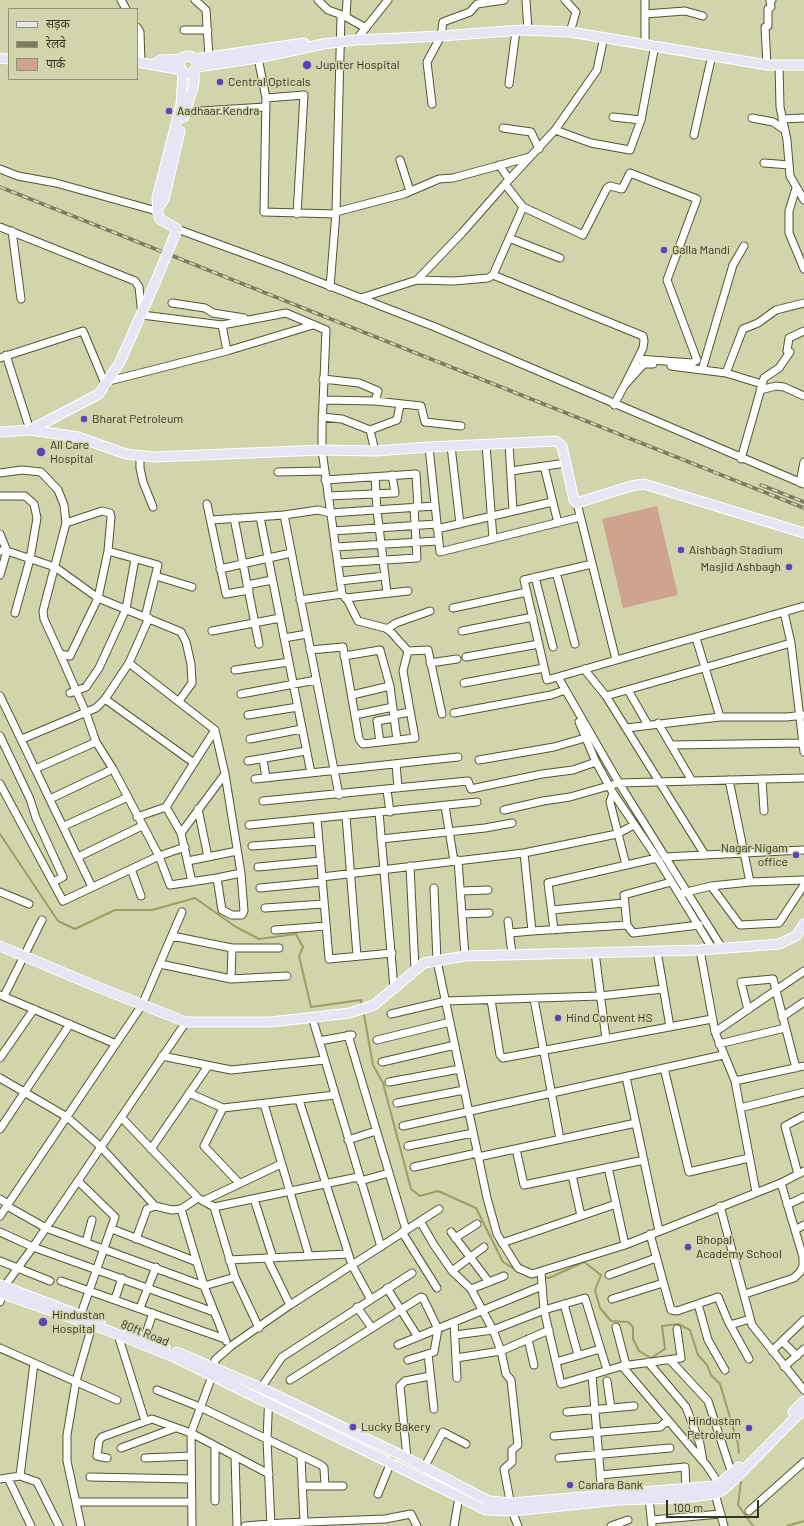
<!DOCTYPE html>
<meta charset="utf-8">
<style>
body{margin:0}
#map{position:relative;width:804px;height:1526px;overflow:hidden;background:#d2d4ac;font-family:Barlow,"Noto Sans Devanagari",sans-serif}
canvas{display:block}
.legend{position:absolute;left:8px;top:8px;width:130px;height:72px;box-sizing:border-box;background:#d2d4ac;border:1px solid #939476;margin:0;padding:5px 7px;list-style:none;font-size:12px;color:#343525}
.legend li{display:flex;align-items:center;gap:8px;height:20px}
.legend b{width:20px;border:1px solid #939476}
.scale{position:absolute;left:666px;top:1500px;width:93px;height:18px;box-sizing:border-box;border:2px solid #343525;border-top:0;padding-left:5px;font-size:12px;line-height:14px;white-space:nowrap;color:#343525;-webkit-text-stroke:3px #d2d4ac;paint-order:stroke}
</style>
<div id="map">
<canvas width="804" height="1526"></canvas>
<ul class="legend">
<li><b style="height:5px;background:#e6e5f4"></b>सड़क</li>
<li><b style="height:5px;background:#7b7c61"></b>रेलवे</li>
<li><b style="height:11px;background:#cfa48e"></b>पार्क</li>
</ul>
<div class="scale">100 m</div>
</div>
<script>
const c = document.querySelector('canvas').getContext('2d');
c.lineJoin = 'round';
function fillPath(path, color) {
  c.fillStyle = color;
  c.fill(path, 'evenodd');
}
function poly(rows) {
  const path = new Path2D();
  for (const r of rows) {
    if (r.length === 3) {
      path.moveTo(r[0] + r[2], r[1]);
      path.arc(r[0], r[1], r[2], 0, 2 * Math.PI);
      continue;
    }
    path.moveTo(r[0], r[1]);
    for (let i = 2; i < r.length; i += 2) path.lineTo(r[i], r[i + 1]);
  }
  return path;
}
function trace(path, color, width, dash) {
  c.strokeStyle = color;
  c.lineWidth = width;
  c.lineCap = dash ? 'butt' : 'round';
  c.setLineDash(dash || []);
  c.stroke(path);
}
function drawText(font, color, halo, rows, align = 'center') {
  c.font = font + ' Barlow,sans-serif';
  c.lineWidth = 3;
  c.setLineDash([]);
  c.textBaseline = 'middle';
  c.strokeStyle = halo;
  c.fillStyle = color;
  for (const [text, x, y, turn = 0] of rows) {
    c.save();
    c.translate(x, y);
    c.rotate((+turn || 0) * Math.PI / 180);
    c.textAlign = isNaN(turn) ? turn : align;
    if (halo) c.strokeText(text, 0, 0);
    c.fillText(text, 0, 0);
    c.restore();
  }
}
fillPath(poly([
 [657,506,678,595,623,608,602,519]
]), '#cfa48e');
trace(poly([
 [0,834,58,921,75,929,115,910,152,910,195,898,236,927,259,939,296,934,303,947,299,956,311,1007,361,1000,362,1006],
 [364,1015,373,1065,383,1083,411,1189,420,1196,438,1191,476,1208,503,1262,516,1270],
 [543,1277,549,1278,584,1262,601,1275,595,1290,600,1308,611,1321,628,1322,633,1327,633,1339,639,1351,651,1358,665,1349,662,1326,678,1324,690,1330,698,1355,707,1365,711,1375,720,1384,738,1444,739,1453],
 [741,1482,738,1505,753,1526],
 [787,1526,804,1521]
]), '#9d9e63', 2);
const minor = poly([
 [121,0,126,9],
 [195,0,206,10,209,57],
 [318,0,328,10,345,16],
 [347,0,346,17,366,28],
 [526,0,528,30],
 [565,0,576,12,570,32],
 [645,14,685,11,703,16],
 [137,27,140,32,141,62],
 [184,30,208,30],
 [356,40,388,0],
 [645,44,645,0],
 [258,58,266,98,264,212,336,214],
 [767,65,765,27,768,26,768,9,771,7,770,1,772,0],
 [779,65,780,107,787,140,790,176,804,200],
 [509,84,516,31],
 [266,98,304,95,297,214],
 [432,104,427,62,441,36,443,22,470,12,477,4,504,0],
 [185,112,265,107],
 [613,117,641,120],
 [752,118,773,122,785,130],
 [782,119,804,118],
 [503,128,531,132,539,149],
 [555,130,591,143,630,150,641,120,655,45],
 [694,135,712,55],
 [400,160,410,191],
 [764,163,789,165],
 [499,165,509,179],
 [0,169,18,176,56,183,153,210,158,214],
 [505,184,523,207,583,235,607,188,610,186,622,189,630,173,697,199,667,280,697,360,692,363,638,359],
 [796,188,789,211,789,233,804,269],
 [336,212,404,194,439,179,453,178,530,157],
 [0,227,135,281,139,287,142,315,222,325,286,313,326,330,322,428,322,450,342,594,300,600],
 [177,229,281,267,435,327,804,484],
 [12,231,21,299],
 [509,238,560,258],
 [493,275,523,207],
 [417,280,462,233,505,184,555,130,597,70,604,37],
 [330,287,336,212,341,15],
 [361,298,417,280,454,281,488,278,493,275,643,336,644,341,643,348,624,386],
 [172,303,205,308,213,313,244,318],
 [222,325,227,351],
 [6,355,30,430],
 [0,358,83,331,106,386],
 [671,366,726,373,762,384],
 [702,370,733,265,744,246],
 [726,373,743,329,758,323,776,310,804,303],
 [323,379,359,383,378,391,375,401],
 [109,381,227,351,313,325],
 [760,390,776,386,784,387,804,396],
 [323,400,375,401,421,406,425,422,461,426],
 [614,405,624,386,641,367,644,364,653,364],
 [322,417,342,419,370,430,397,420,400,405],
 [370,430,375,451],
 [509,443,513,511],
 [486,444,493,539],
 [451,446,460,524],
 [429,447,440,552,580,517],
 [140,456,140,468,143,482,153,507],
 [741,459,764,378,779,368,790,352,787,351,789,338,804,331],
 [544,466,558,523],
 [511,471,566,463],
 [278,472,324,471],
 [0,473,22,470,41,472,58,490,64,505,66,523,43,611,44,619,60,654,70,656,98,598,108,551,111,517,110,513,102,511,66,523],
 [375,477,377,510,387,593],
 [325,480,416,474,418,507],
 [800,483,804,462],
 [0,496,25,496,34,504,37,518,30,559,15,613],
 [328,496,395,493,392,475],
 [577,503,616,660],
 [207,504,226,594,249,590],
 [284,515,339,795],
 [260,517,311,773],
 [234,518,259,644],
 [211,520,284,515,318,510,330,513,435,506],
 [437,529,552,502],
 [333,531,437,524],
 [0,534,7,551,0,575],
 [335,547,438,541],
 [0,551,7,551,55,567,98,598,181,632,186,642,191,664,192,683,179,701],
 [108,551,158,565,145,617],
 [338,563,417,558,414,507],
 [592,564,524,580,547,680,804,606],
 [220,569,291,553],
 [556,572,575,644],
 [156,576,192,587],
 [535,577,553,647],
 [340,581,385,576],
 [247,585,272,580],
 [342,594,348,601,358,621,385,628,390,631,408,651,428,650,442,714],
 [346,598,408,591],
 [453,608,527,592],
 [784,612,791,643,804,752],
 [387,629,396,623,430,611],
 [212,631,280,618],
 [462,631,533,617],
 [284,638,307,634],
 [696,638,720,717],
 [310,650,343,647,359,739,363,744,415,738,403,671,408,651],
 [60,654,86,713,96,742,113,769,159,856,170,885,217,878,241,873],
 [344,656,380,650,390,686,397,740],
 [466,657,539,644],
 [129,663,215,730,225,774,241,873,244,911,242,915,232,915,222,910,217,878],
 [430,663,457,659],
 [584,669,606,696,705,855],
 [235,670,289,662],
 [558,677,619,783,722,948],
 [464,683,544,668],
 [628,690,648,725],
 [70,693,86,687,99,668,126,609,135,559],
 [241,694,316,680],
 [352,695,390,686],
 [0,696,92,887],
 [606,696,791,643],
 [105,699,194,763],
 [454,713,551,695,565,690],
 [248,715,298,707],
 [355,715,393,707],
 [394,715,410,712],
 [579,722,596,762,613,793,657,858,712,948],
 [658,723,692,781],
 [626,728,720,717,787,717,804,715],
 [0,736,30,799,36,818,63,877,53,882],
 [22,739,96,708,105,699,129,663,149,618],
 [250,739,302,729],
 [380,742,377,721,394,718],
 [672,745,803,743],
 [263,759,266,778],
 [479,760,554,747,585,738],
 [248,761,306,751],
 [396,764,398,788],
 [35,769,96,742],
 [255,779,458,757],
 [762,779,764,811],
 [729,780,750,882],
 [0,784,63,901,159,856,185,847],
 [387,790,390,812],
 [613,793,610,802,626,865],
 [50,799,113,769],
 [263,801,468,781,471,789,542,774,573,770,596,762],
 [445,806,454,861],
 [198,809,208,857],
 [504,810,543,801,570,797,619,783,804,778],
 [379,812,394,988],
 [346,816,357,956],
 [137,817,166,807],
 [317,819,329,959,392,953],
 [249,825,477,802],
 [64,826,128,797],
 [181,833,225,774],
 [381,839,485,828,512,823],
 [252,846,319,841],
 [524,853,532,931,627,925,633,933,699,925],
 [78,857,142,826],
 [665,857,804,850],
 [458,860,465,956],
 [188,861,237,851],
 [410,866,415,969],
 [258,867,321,861],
 [131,869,141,896],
 [322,877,524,853,617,834,634,825],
 [192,882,181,833,166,807,215,730],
 [711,886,740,925,779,923,804,885],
 [260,888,322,882],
 [434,888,437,961,487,1198,497,1234,518,1268,532,1274,625,1245,781,1183,804,1171],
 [461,891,488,890],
 [0,892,29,904],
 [683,893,711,886,750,882,804,880],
 [265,908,324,904],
 [552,910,624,903],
 [462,914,489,913],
 [508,921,512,954],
 [627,925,624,895,671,882],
 [275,930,326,926],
 [554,930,548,883,657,858],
 [510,933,532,931],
 [172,936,232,948,279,948],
 [700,950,715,1032,735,1081,756,1192],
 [657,951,670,1027],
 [595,952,606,1039],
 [160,964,231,979,287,976],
 [231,979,232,948],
 [0,995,116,1044],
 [4,996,42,920],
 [534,999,560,1139],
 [491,1000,500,1055,503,1058,712,1019],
 [748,1010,741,982,773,979,796,1068],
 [391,1014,446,1001,600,996,663,989],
 [312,1017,381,1247],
 [782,1017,804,1002],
 [715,1032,804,971],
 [348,1035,406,1230],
 [377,1040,450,1022],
 [319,1041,352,1035],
 [719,1044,785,1028],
 [162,1056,231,1070,325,1060],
 [0,1058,34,1009],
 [382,1062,455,1045],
 [664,1068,689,1172,749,1158],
 [626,1077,659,1231],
 [0,1078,67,1117,101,1147,155,1206,172,1210,181,1209,198,1198],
 [735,1081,804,1066],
 [389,1082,460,1069],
 [189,1093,223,1108,335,1095],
 [299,1100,352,1265,370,1298],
 [397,1103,464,1090],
 [264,1104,309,1256],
 [223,1108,204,1146,239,1183],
 [740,1108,804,1092],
 [121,1117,198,1198,214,1207,358,1177],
 [403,1126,723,1055],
 [0,1129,70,1024],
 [348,1140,376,1131],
 [408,1146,473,1133],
 [151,1149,208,1066],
 [516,1149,524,1185,644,1160],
 [478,1157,636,1123],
 [414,1167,477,1153],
 [608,1167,625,1245],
 [798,1174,785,1126,804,1116],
 [572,1175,581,1216],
 [78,1181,115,1217,81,1314],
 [360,1181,389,1173],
 [0,1199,8,1204],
 [254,1199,273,1258],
 [203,1201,281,1164],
 [787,1205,804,1197],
 [7,1206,46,1228,204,1286,235,1277],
 [720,1206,752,1325,804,1390],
 [214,1207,235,1277,259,1328],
 [181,1209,204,1286,226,1341],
 [0,1216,142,1005,182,912],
 [420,1221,434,1245,452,1271,471,1289,493,1330,501,1351,506,1374,511,1380,518,1445,512,1450,512,1462,504,1469,512,1511,518,1526],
 [112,1229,197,1262],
 [795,1230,804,1225],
 [0,1232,33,1247,214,1312],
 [402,1232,437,1288],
 [451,1232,489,1282],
 [650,1234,671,1310,677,1311,718,1297,728,1321,749,1359],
 [455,1238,477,1224],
 [136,1239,147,1209,155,1206],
 [86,1242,92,1220],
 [502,1243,616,1204],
 [267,1258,290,1305],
 [229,1260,348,1254],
 [0,1261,50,1281],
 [452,1271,484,1247],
 [541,1272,544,1310,561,1384,622,1366,681,1358,677,1329],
 [609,1275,656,1258],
 [61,1281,225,1339],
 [387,1288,418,1337],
 [471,1289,504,1276],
 [745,1294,794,1278,800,1272,803,1266,803,1257,781,1183],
 [115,1299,122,1278],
 [612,1299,663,1283],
 [0,1302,4,1287,33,1247,186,1022],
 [564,1304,578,1355],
 [698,1304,708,1340,725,1370],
 [357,1307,372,1328],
 [140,1308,156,1267],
 [454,1322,457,1378],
 [730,1325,750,1319],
 [616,1327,626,1365],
 [118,1335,145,1421],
 [455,1335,493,1330,544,1310,585,1298,607,1370],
 [144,1339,153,1313],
 [528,1339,534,1365],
 [782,1341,797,1356],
 [398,1345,542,1286],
 [0,1348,117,1400],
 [772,1351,804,1320],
 [428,1354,434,1409],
 [456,1358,501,1351,549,1330],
 [670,1360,708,1401,732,1474],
 [556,1362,600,1349],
 [648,1362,686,1407,700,1444,703,1461],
 [622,1366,707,1466,719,1484],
 [784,1367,804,1349],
 [592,1375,602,1495],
 [290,1380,421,1297,423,1298,438,1329,434,1352,408,1360],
 [607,1381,611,1408],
 [261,1388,282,1357,412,1273],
 [157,1390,200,1407,321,1465,324,1468,325,1486],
 [269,1392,267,1440,271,1526],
 [567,1412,634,1406],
 [554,1436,660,1427,668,1420],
 [121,1448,175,1428],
 [235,1456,237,1526],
 [301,1457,304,1522],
 [107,1458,97,1456,99,1441,102,1437,152,1419,191,1433,269,1474],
 [145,1458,191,1456],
 [407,1458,400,1386,405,1381,430,1376],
 [559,1458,670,1448],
 [424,1468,443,1432,466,1444],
 [600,1475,685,1467,686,1489],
 [20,1476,34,1363],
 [90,1477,191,1479],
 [8,1478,31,1526],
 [0,1479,20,1476,37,1482,59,1526],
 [302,1486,343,1486],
 [378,1494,391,1462],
 [715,1494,724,1526],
 [649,1499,652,1526],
 [215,1501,215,1447],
 [77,1502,192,1502],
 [749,1511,804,1462],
 [651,1520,721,1514],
 [81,1526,67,1461,67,1435,76,1381,92,1326],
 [192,1526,191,1433,215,1368,215,1360,231,1346,290,1305,439,1209],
 [245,1526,282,1523,385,1519,411,1514,417,1526],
 [454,1526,459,1497],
 [611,1526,628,1520]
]);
const major = poly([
 [188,65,9],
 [0,58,9,59],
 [195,59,304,43],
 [137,62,182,70],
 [154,64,161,60,182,59],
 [197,67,258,58,323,44,356,40,441,36,522,30,570,32,767,65,804,65],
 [184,117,194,84,194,71],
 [158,208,164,199,180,131],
 [174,237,177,229,160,219,158,214,157,198,181,104,183,72],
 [30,430,78,437,126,454,154,457,322,450,375,451,429,447,556,441,562,446,574,500,577,503,631,486,644,484,804,533],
 [0,432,30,430,99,394,120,362,155,283],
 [0,946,95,986,186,1022,271,1022,350,1013,374,1005,424,963,465,956,700,950,779,944,796,936,804,924],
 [0,1285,100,1323],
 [0,1293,104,1329,176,1358,486,1510,512,1511,619,1500,680,1498,715,1494,723,1490,733,1481,804,1409],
 [129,1333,165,1347],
 [177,1352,261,1388,407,1458,489,1501,511,1503,714,1486,719,1484,739,1467],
 [793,1412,804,1401]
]);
trace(minor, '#545532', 9);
trace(major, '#fff', 11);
trace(minor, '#fff', 7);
trace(major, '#e6e5f4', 9);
const rail = poly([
 [0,187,804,508],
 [761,485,804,502]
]);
trace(rail, '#7b7c61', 3.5);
trace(rail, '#d2d4ac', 2, [6]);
const majorBridge = poly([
 [155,283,174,237]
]);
trace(majorBridge, '#fff', 11, []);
trace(majorBridge, '#e6e5f4', 9);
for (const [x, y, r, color] of [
 [307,65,5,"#6041ba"],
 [220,82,4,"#6041ba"],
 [169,111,4,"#6041ba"],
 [664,250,4,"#6041ba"],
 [84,419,4,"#6041ba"],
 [41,452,5,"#6041ba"],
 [681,550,4,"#6041ba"],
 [789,567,4,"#6041ba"],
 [796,855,4,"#6041ba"],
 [558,1018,4,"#6041ba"],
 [688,1247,4,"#6041ba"],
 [43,1322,5,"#6041ba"],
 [353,1427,4,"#6041ba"],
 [749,1428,4,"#6041ba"],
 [570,1485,4,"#6041ba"]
]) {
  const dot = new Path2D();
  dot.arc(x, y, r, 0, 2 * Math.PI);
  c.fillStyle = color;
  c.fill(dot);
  trace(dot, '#d2d4ac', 1.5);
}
drawText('12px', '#343525', '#d2d4ac', [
 ["Jupiter Hospital",316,65],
 ["Central Opticals",228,82],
 ["Aadhaar Kendra",177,111],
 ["Galla Mandi",672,250],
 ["Bharat Petroleum",92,419],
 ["All Care",50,445],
 ["Hospital",50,459],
 ["Aishbagh Stadium",689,550],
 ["Masjid Ashbagh",781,567,"right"],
 ["Nagar Nigam",788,848,"right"],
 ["office",788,862,"right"],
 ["Hind Convent HS",566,1018],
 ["Bhopal",696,1240],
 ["Academy School",696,1254],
 ["Hindustan",52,1315],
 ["Hospital",52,1329],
 ["Hindustan",741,1421,"right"],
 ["Petroleum",741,1435,"right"],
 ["Lucky Bakery",361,1427],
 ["Canara Bank",578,1485]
], 'left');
drawText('12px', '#343525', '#d2d4ac', [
 ["80ft Road",145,1333,22]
]);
</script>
